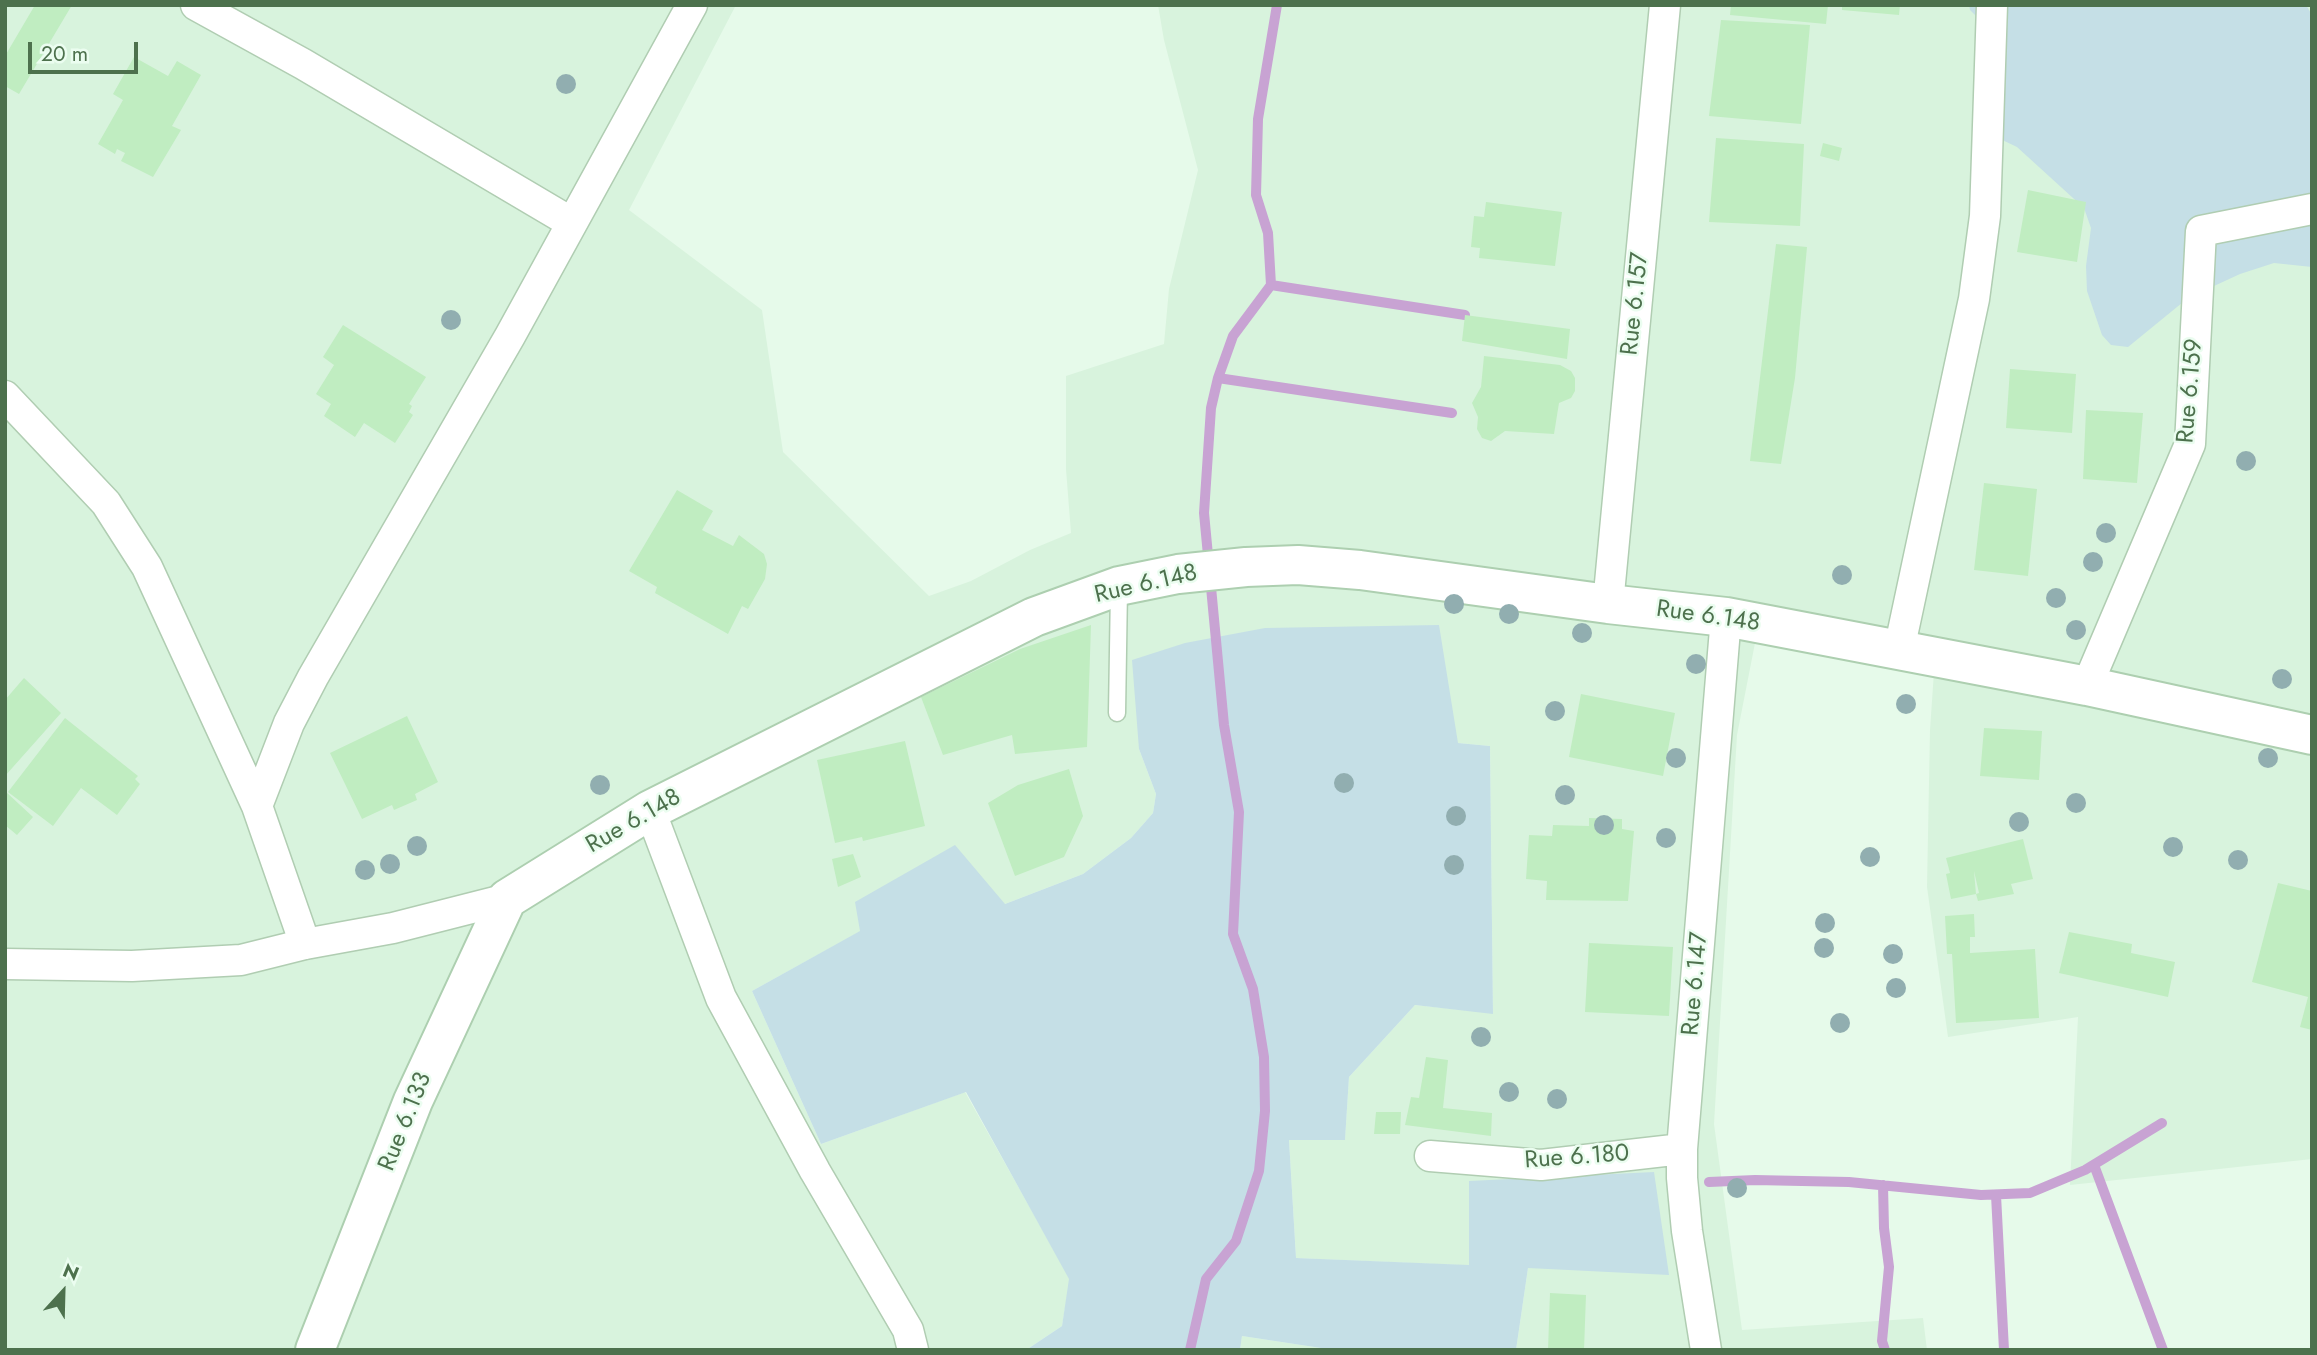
<!DOCTYPE html>
<style>
body{margin:0}
#map{position:relative;width:2317px;height:1355px;overflow:hidden;background:#e6faea;font-family:Jost,sans-serif}
canvas{display:block}
.frame{position:absolute;inset:0;border:7px solid #4d714d;pointer-events:none}
.north{position:absolute;left:28px;top:1257px;width:70px;height:70px;-webkit-text-stroke:5px #ebfdf0;paint-order:stroke;rotate:22deg;font-size:19px;font-weight:700;line-height:28px;text-align:center;color:#4d714d}
.north::after{content:'';display:block;margin:auto;width:24px;height:32px;background:#4d714d;clip-path:polygon(50% 0,100% 100%,50% 72%,0 100%)}
.scale{position:absolute;left:28px;top:42px;width:110px;height:32px;box-sizing:border-box;border:4px solid #4d714d;border-top:0;padding-left:9px;font-size:21px;line-height:24px;white-space:nowrap;color:#4d714d;-webkit-text-stroke:5px #ebfdf0;paint-order:stroke}
</style>
<div id="map">
<canvas width="2317" height="1355"></canvas>
<div class="frame"></div>
<div class="north">N</div>
<div class="scale">20 m</div>
</div>
<script>
const c = document.querySelector('canvas').getContext('2d');
c.lineJoin = 'round';
function fillPath(path, color) {
  c.fillStyle = color;
  c.fill(path, 'evenodd');
}
function poly(rows) {
  const path = new Path2D();
  for (const r of rows) {
    path.moveTo(r[0], r[1]);
    for (let i = 2; i < r.length; i += 2) path.lineTo(r[i], r[i + 1]);
  }
  return path;
}
function trace(path, color, width, dash) {
  c.strokeStyle = color;
  c.lineWidth = width;
  c.lineCap = dash ? 'butt' : 'round';
  c.setLineDash(dash || []);
  c.stroke(path);
}
function drawText(font, color, halo, rows, align = 'center') {
  c.font = font + ' Jost,sans-serif';
  c.lineWidth = 5;
  c.setLineDash([]);
  c.textBaseline = 'middle';
  c.strokeStyle = halo;
  c.fillStyle = color;
  for (const [text, x, y, turn = 0] of rows) {
    c.save();
    c.translate(x, y);
    c.rotate((+turn || 0) * Math.PI / 180);
    c.textAlign = isNaN(turn) ? turn : align;
    if (halo) c.strokeText(text, 0, 0);
    c.fillText(text, 0, 0);
    c.restore();
  }
}
fillPath(poly([
 [5,5,736,5,629,210,762,310,783,452,929,596,971,581,1030,550,1071,533,1066,469,1066,376,1164,344,1169,289,1198,170,1164,40,1158,5,2312,5,2312,1159,2070,1185,2078,1017,1948,1037,1927,887,1930,730,1935,657,1756,638,1737,735,1714,1124,1742,1330,1923,1318,1927,1350,1516,1350,1528,1268,1296,1258,1289,1140,1345,1139,1349,1077,1415,1005,1493,1013,1490,746,1458,743,1139,749,1156,794,1153,813,1131,838,1083,874,1005,904,861,931,752,991,821,1144,965,1092,1070,1279,1062,1326,1026,1350,5,1350],
 [1242,1336,1334,1350,1240,1350]
]), '#d8f3dd');
fillPath(poly([
 [1969,5,2306,5,2312,15,2312,267,2274,263,2240,274,2188,298,2128,347,2111,345,2102,335,2087,291,2086,266,2091,228,2084,208,2017,147,1996,137,1991,31,1970,10],
 [1439,625,1458,743,1490,746,1493,1014,1415,1005,1349,1077,1345,1140,1289,1140,1296,1258,1469,1265,1469,1181,1654,1172,1669,1275,1528,1268,1516,1350,1334,1350,1242,1336,1240,1350,1026,1350,1062,1326,1069,1279,966,1092,821,1144,752,991,860,931,855,902,955,845,1005,904,1083,874,1131,838,1153,813,1156,794,1139,749,1132,660,1185,643,1265,628]
]), '#c5dfe6');
trace(poly([
 [1271,285,1465,315],
 [1218,378,1452,413],
 [2094,1165,2163,1350],
 [1709,1182,1755,1180,1849,1182,1981,1195,2030,1193,2085,1170,2162,1123],
 [1883,1185,1884,1228,1889,1267,1882,1341,1885,1350],
 [1996,1195,2004,1350],
 [1190,1350,1206,1279,1236,1241,1259,1171,1265,1111,1264,1057,1253,989,1233,934,1239,812,1224,725,1204,513,1211,408,1218,378,1233,336,1271,285,1268,233,1256,195,1258,119,1277,5]
]), '#c8a3d3', 10);
fillPath(poly([
 [35,5,72,5,19,94,5,86,5,56],
 [1731,5,1828,5,1826,24,1730,15],
 [1842,5,1900,5,1899,15,1842,10],
 [1721,20,1810,25,1801,124,1709,116],
 [134,57,168,76,177,61,201,75,172,126,181,130,153,177,121,161,125,153,117,149,115,154,98,144,123,100,113,94],
 [1716,138,1804,144,1800,226,1709,222],
 [1823,143,1842,148,1839,161,1820,156],
 [2028,190,2086,202,2077,262,2017,252],
 [1486,202,1562,212,1555,266,1479,258,1480,248,1471,247,1474,216,1484,217],
 [1776,244,1807,247,1795,378,1781,464,1750,461],
 [1465,315,1570,329,1567,359,1462,341],
 [343,325,426,377,409,404,412,406,409,412,413,415,395,443,364,423,355,437,324,416,331,404,316,394,334,365,323,357],
 [1484,356,1560,365,1571,371,1575,378,1575,391,1571,398,1559,403,1554,434,1505,431,1491,441,1482,438,1477,429,1478,417,1472,403,1481,387],
 [2010,369,2076,374,2072,433,2006,428],
 [2086,410,2143,413,2137,483,2083,479],
 [1984,483,2037,489,2028,576,1974,570],
 [677,490,713,511,702,530,733,546,739,535,764,554,767,564,765,579,748,609,742,606,728,634,655,593,657,587,629,571],
 [1091,625,1087,747,1015,754,1012,735,943,755,921,697,1020,649],
 [24,678,61,713,5,776,5,700],
 [1581,694,1675,713,1663,776,1569,757],
 [407,716,438,782,415,794,417,800,394,810,392,805,362,819,330,753],
 [65,718,138,776,135,779,140,784,117,815,81,788,53,826,8,792],
 [1984,728,2042,731,2039,780,1980,776],
 [905,741,925,826,863,841,862,837,835,843,817,760],
 [1069,769,1083,816,1064,857,1015,876,988,803,1018,785],
 [5,791,33,817,17,835,5,825],
 [1589,818,1622,819,1622,829,1634,831,1628,901,1546,900,1547,881,1526,879,1529,835,1552,836,1553,825,1589,826],
 [2023,839,2033,879,2011,884,2014,894,1978,901,1976,894,1979,893,1974,871,1976,894,1951,899,1946,874,1950,873,1946,858],
 [853,854,861,877,838,887,832,859],
 [2278,883,2312,891,2312,1030,2300,1027,2308,997,2252,982],
 [1974,914,1975,937,1970,937,1970,953,2035,949,2039,1018,1956,1023,1952,954,1947,954,1945,916],
 [2069,932,2132,944,2131,953,2175,962,2168,997,2059,973],
 [1589,943,1673,947,1669,1016,1585,1012],
 [1426,1057,1448,1060,1443,1108,1492,1113,1491,1136,1405,1125,1411,1097,1419,1098],
 [1376,1112,1401,1112,1400,1134,1374,1134],
 [1550,1293,1586,1295,1584,1350,1548,1350]
]), '#c0edc1');
const lane = poly([
 [1117,713,1119,588]
]);
const street = poly([
 [196,5,303,64,572,223],
 [5,396,106,503,147,567,257,806,305,944],
 [1608,604,1665,5],
 [1899,650,1974,299,1985,216,1992,5],
 [2087,686,2190,444,2201,231,2312,209],
 [257,806,289,723,313,677,510,336,692,5],
 [650,810,721,998,815,1171,908,1330,913,1350],
 [5,964,132,966,241,960,305,944,393,928,507,899],
 [1430,1156,1541,1165,1682,1149],
 [1706,1350,1687,1231,1682,1178,1682,1149,1726,617]
]);
const secondary = poly([
 [315,1350,413,1101,507,899,650,810,1034,617,1119,586,1178,574,1246,567,1298,565,1360,570,1608,604,1726,617,2087,686,2312,735]
]);
trace(lane, '#b0cdb2', 19);
trace(street, '#b0cdb2', 33);
trace(secondary, '#adcfb0', 42);
trace(lane, '#fff', 16);
trace(street, '#fff', 30);
trace(secondary, '#fff', 38);
c.fillStyle = '#91aeb0';
for (const [x, y] of [
 [566,84],
 [451,320],
 [2246,461],
 [2106,533],
 [2093,562],
 [1842,575],
 [2056,598],
 [1454,604],
 [1509,614],
 [2076,630],
 [1582,633],
 [1696,664],
 [2282,679],
 [1906,704],
 [1555,711],
 [1676,758],
 [2268,758],
 [1344,783],
 [600,785],
 [1565,795],
 [2076,803],
 [1456,816],
 [2019,822],
 [1604,825],
 [1666,838],
 [417,846],
 [2173,847],
 [1870,857],
 [2238,860],
 [390,864],
 [1454,865],
 [365,870],
 [1825,923],
 [1824,948],
 [1893,954],
 [1896,988],
 [1840,1023],
 [1481,1037],
 [1509,1092],
 [1557,1099],
 [1737,1188]
]) {
  c.beginPath();
  c.arc(x, y, 10, 0, 2 * Math.PI);
  c.fill();
}
drawText('24px', '#4d714d', '#ebfdf0', [
 ["Rue 6.157",1636,304,-84],
 ["Rue 6.159",2191,391,-85],
 ["Rue 6.148",1146,585,-13],
 ["Rue 6.148",1708,617,8],
 ["Rue 6.148",634,822,-30],
 ["Rue 6.147",1696,984,-85],
 ["Rue 6.133",406,1122,-68],
 ["Rue 6.180",1577,1158,-4]
]);
</script>
